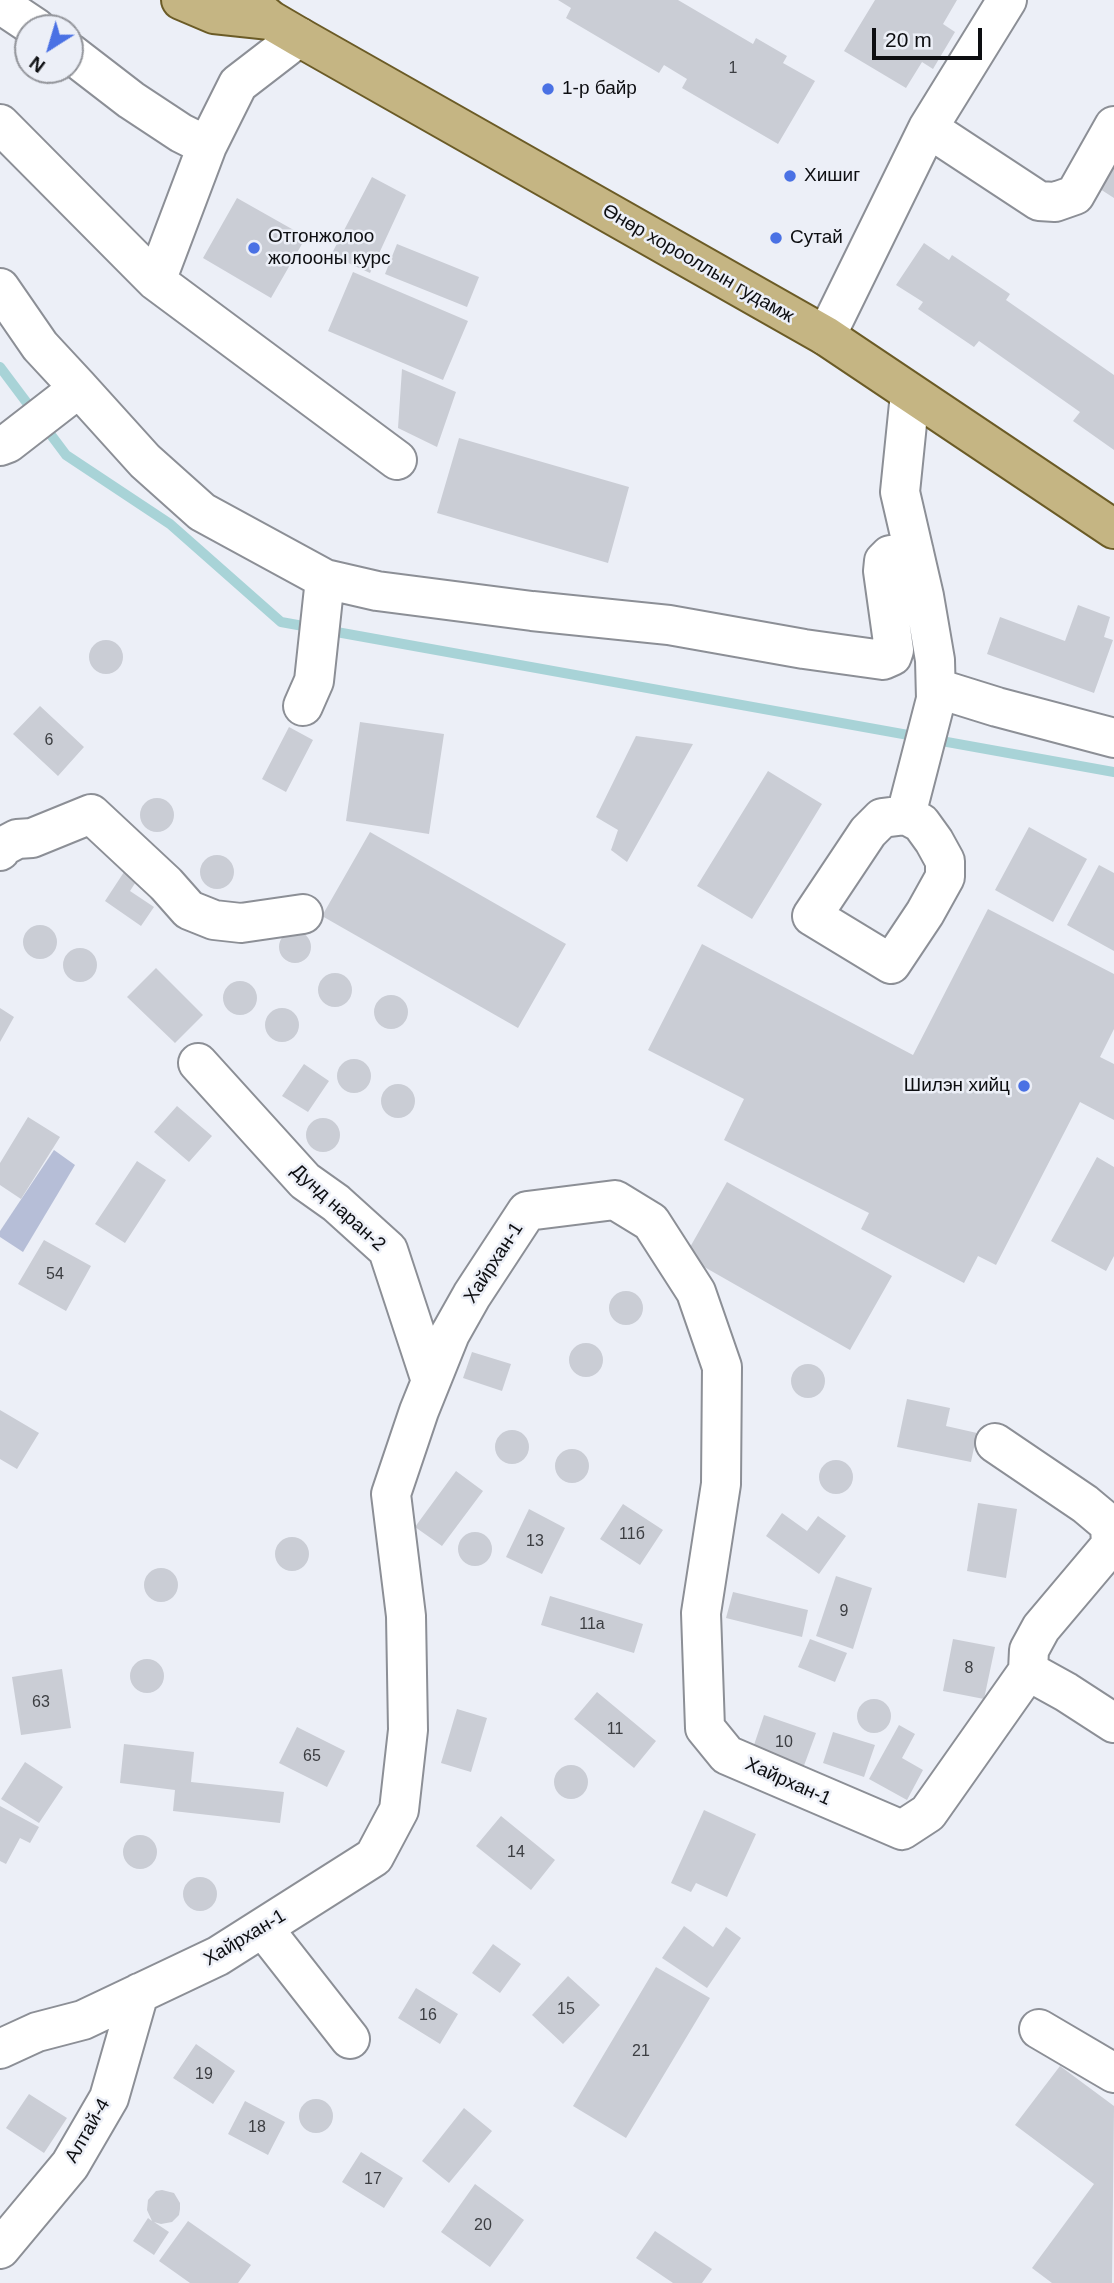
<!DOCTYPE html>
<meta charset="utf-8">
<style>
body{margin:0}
#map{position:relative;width:1114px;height:2283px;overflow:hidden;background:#eceff7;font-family:Helvetica,sans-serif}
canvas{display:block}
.north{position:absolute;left:14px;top:14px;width:70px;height:70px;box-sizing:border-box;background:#eceff7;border:2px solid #93959b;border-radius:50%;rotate:217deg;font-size:19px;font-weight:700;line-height:28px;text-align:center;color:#0d0e11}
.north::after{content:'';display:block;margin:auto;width:24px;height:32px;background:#4a71e4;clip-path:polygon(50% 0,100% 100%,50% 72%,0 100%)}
.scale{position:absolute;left:872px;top:28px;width:110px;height:32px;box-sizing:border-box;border:4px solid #0d0e11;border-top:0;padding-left:9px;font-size:21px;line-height:24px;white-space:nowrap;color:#0d0e11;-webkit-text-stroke:5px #eceff7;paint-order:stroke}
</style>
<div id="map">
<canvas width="1114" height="2283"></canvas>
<div class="north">N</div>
<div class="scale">20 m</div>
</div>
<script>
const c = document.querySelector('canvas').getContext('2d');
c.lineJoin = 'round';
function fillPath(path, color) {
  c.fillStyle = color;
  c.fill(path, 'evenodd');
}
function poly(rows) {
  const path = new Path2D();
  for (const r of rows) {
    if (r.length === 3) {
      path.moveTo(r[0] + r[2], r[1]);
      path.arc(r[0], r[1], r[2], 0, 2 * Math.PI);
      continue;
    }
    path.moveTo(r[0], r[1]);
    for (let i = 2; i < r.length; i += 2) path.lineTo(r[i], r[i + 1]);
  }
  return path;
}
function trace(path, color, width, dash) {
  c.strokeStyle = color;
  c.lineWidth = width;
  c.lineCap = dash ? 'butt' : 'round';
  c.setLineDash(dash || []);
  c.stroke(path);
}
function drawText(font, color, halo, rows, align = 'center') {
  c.font = font + ' Helvetica,sans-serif';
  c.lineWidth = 5;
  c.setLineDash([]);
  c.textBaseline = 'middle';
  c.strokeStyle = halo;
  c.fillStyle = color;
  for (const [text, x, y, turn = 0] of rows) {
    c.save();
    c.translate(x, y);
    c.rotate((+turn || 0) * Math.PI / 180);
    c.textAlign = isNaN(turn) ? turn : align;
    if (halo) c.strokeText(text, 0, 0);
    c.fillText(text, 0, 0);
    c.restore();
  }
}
fillPath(poly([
 [54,1150,75,1165,23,1252,0,1237,0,1231]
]), '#b6bed7');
trace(poly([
 [0,367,66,455,170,524,281,622,1114,772]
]), '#a8d3d7', 10);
fillPath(poly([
 [558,0,678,0,753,44,756,38,787,56,783,63,815,81,778,144,682,88,687,79,664,65,659,73,566,18,571,8],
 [875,0,957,0,943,24,955,32,933,69,922,62,906,88,844,51],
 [1114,166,1114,198,1100,189],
 [372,177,406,195,370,273,331,255],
 [237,198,306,237,271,298,203,258],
 [924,243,949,260,952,255,1010,294,1006,300,1114,375,1114,450,1073,421,1080,412,979,341,974,347,918,309,923,302,896,285],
 [397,244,479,277,467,307,385,274],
 [353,272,468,321,443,380,328,331],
 [402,369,456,392,437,447,398,428],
 [459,438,629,487,608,563,437,513],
 [1078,605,1110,617,1104,637,1113,640,1094,693,987,654,1000,617,1065,641],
 [106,657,17],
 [40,706,84,747,58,776,13,734],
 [360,722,444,734,429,834,346,821],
 [289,727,313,740,286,792,262,779],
 [636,736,693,744,627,862,611,850,618,830,596,817],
 [768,771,822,804,752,919,697,886],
 [157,815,17],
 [1029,827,1087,859,1053,922,995,890],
 [370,832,566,944,518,1028,322,916],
 [217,872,17],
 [1099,865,1114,873,1114,951,1067,925],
 [126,869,139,877,130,891,154,907,141,926,105,901],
 [988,909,1114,974,1114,1029,1100,1057,1114,1064,1114,1120,1080,1102,996,1265,978,1256,964,1283,861,1229,869,1213,724,1140,744,1099,648,1050,702,944,913,1055],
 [40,942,17],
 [295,947,16],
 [80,965,17],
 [156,968,203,1015,175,1043,127,997],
 [335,990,17],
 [240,998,17],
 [391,1012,17],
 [0,1008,14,1017,0,1042],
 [282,1025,17],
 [354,1076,17],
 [304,1064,329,1081,308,1112,282,1096],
 [398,1101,17],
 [177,1106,212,1136,189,1162,154,1132],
 [28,1117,60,1137,21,1199,0,1185,0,1163],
 [323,1135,17],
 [1097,1157,1114,1167,1114,1256,1106,1271,1051,1241],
 [137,1161,166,1180,125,1243,95,1224],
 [727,1182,892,1276,850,1350,685,1256],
 [44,1240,91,1266,66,1311,18,1284],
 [626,1308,17],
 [586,1360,17],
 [472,1352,511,1364,502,1391,463,1378],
 [808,1381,17],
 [907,1399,950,1408,946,1426,977,1433,971,1462,897,1447],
 [0,1410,39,1433,17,1469,0,1459],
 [512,1447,17],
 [572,1466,17],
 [836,1477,17],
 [456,1471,483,1491,442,1546,415,1527],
 [978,1503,1017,1509,1006,1578,967,1571],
 [623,1504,663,1530,640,1565,600,1539],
 [529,1509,565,1528,542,1574,506,1557],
 [782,1513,807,1531,818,1516,846,1536,819,1574,766,1536],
 [475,1549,17],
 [292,1554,17],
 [161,1585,17],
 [836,1576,872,1588,853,1649,816,1636],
 [733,1592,808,1610,802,1637,726,1618],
 [550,1596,643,1624,634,1653,541,1625],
 [810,1639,847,1653,835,1682,798,1667],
 [953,1639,995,1647,984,1699,943,1691],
 [147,1676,17],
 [62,1669,71,1728,21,1735,12,1677],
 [597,1692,656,1741,634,1768,574,1719],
 [874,1716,17],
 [457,1709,487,1718,471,1772,441,1763],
 [764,1715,816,1733,802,1771,751,1754],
 [899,1725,915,1734,902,1758,923,1770,907,1800,869,1779],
 [297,1727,345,1751,327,1787,279,1763],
 [833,1732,875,1745,864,1777,823,1763],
 [124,1744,194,1752,191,1782,284,1792,280,1823,173,1811,175,1790,120,1783],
 [25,1762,63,1787,39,1823,1,1799],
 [571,1782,17],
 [0,1806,39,1827,30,1843,20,1838,6,1864,0,1861],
 [704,1810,756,1834,727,1897,696,1883,691,1892,671,1883],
 [501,1816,555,1860,531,1890,476,1846],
 [140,1852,17],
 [200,1894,17],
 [684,1926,713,1947,726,1927,741,1938,707,1988,662,1958],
 [493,1944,521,1964,500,1993,472,1973],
 [656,1967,710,1998,626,2138,573,2106],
 [568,1976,600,2005,563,2044,532,2015],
 [416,1988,458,2014,440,2044,398,2018],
 [196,2044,235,2071,213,2104,173,2078],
 [1060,2066,1114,2106,1112,2283,1052,2283,1032,2268,1094,2184,1015,2125],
 [29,2094,67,2118,44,2153,6,2128],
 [316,2116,17],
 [245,2101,285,2122,268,2155,228,2134],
 [464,2108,492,2131,449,2183,422,2161],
 [361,2152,403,2178,384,2208,342,2182],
 [475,2184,524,2220,490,2267,441,2232],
 [162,2190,174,2193,180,2203,180,2209,179,2215,172,2222,161,2224,154,2222,169,2232,154,2255,133,2241,148,2218,152,2221,147,2210,148,2200,156,2191],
 [188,2221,251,2265,238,2283,190,2283,159,2261],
 [655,2231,712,2269,702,2283,673,2283,636,2258]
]), '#cacdd5');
const minor = poly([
 [0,4,36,28],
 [70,53,131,100,181,133,207,146,238,84,299,37],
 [0,124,156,281,397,460],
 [928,128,1039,201,1055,202,1075,195,1114,126],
 [156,281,207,146],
 [0,288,40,346,79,388,8,443,0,446],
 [826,336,928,128,1007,0],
 [79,388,145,461,202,512,325,579,377,591,532,611,669,625,804,649,883,660,892,656,894,650,883,571,884,561,890,555,914,552],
 [936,688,997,707,1114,738],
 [303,706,314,681,325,579],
 [906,815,921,823,934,841,945,861,945,877,925,913,891,964,812,916,868,832,882,818,906,815,936,699,935,660,924,596,900,492,910,394],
 [0,851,2,847,17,839,32,838,91,814,166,884,189,910,214,920,241,923,303,914],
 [198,1063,305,1181,336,1203,388,1250,431,1381],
 [995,1443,1085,1504,1110,1525,1111,1545,1041,1628,1029,1650,1028,1671],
 [263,1928,350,2039],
 [1039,2029,1114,2073],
 [0,2049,37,2032,83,2020,218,1956,374,1857,399,1810,408,1730,406,1616,391,1494,419,1411,450,1334,472,1295,527,1211,615,1200,651,1222,696,1292,722,1367,721,1484,701,1613,705,1728,727,1755,902,1830,928,1813,1028,1671,1066,1692,1114,1723],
 [0,2249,70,2165,109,2098,139,1993]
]);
const major = poly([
 [181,0,214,14,270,20],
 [246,0,270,20,299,37,826,336,1114,529]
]);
trace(minor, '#8c8f96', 42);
trace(major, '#6b5b26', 42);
trace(minor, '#fff', 38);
trace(major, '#c5b583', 38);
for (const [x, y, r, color] of [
 [548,89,7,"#4a71e4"],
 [790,176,7,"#4a71e4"],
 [776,238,7,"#4a71e4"],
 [254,248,7,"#4a71e4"],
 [1024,1086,7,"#4a71e4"]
]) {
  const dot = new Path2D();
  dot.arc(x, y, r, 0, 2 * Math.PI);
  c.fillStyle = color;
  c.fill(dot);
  trace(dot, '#eceff7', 2.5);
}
drawText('16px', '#3c3e42', null, [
 ["1",733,69],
 ["6",49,741],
 ["54",55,1275],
 ["11б",632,1535],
 ["13",535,1542],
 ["9",844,1612],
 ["11а",592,1625],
 ["8",969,1669],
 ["63",41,1703],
 ["11",615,1730],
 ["10",784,1743],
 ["65",312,1757],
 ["14",516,1853],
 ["15",566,2010],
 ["16",428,2016],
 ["21",641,2052],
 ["19",204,2075],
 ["18",257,2128],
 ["17",373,2180],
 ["20",483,2226]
]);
drawText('19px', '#0d0e11', '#eceff7', [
 ["1-р байр",562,89],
 ["Хишиг",804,176],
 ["Отгонжолоо",268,237],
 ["жолооны курс",268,259],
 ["Сутай",790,238],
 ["Шилэн хийц",1010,1086,"right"]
], 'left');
drawText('19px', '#0d0e11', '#eceff7', [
 ["Өнөр хорооллын гудамж",698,264,30],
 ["Дунд наран-2",338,1208,42],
 ["Хайрхан-1",494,1263,-57],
 ["Хайрхан-1",788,1782,24],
 ["Хайрхан-1",245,1938,-31],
 ["Алтай-4",88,2131,-60]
]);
</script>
